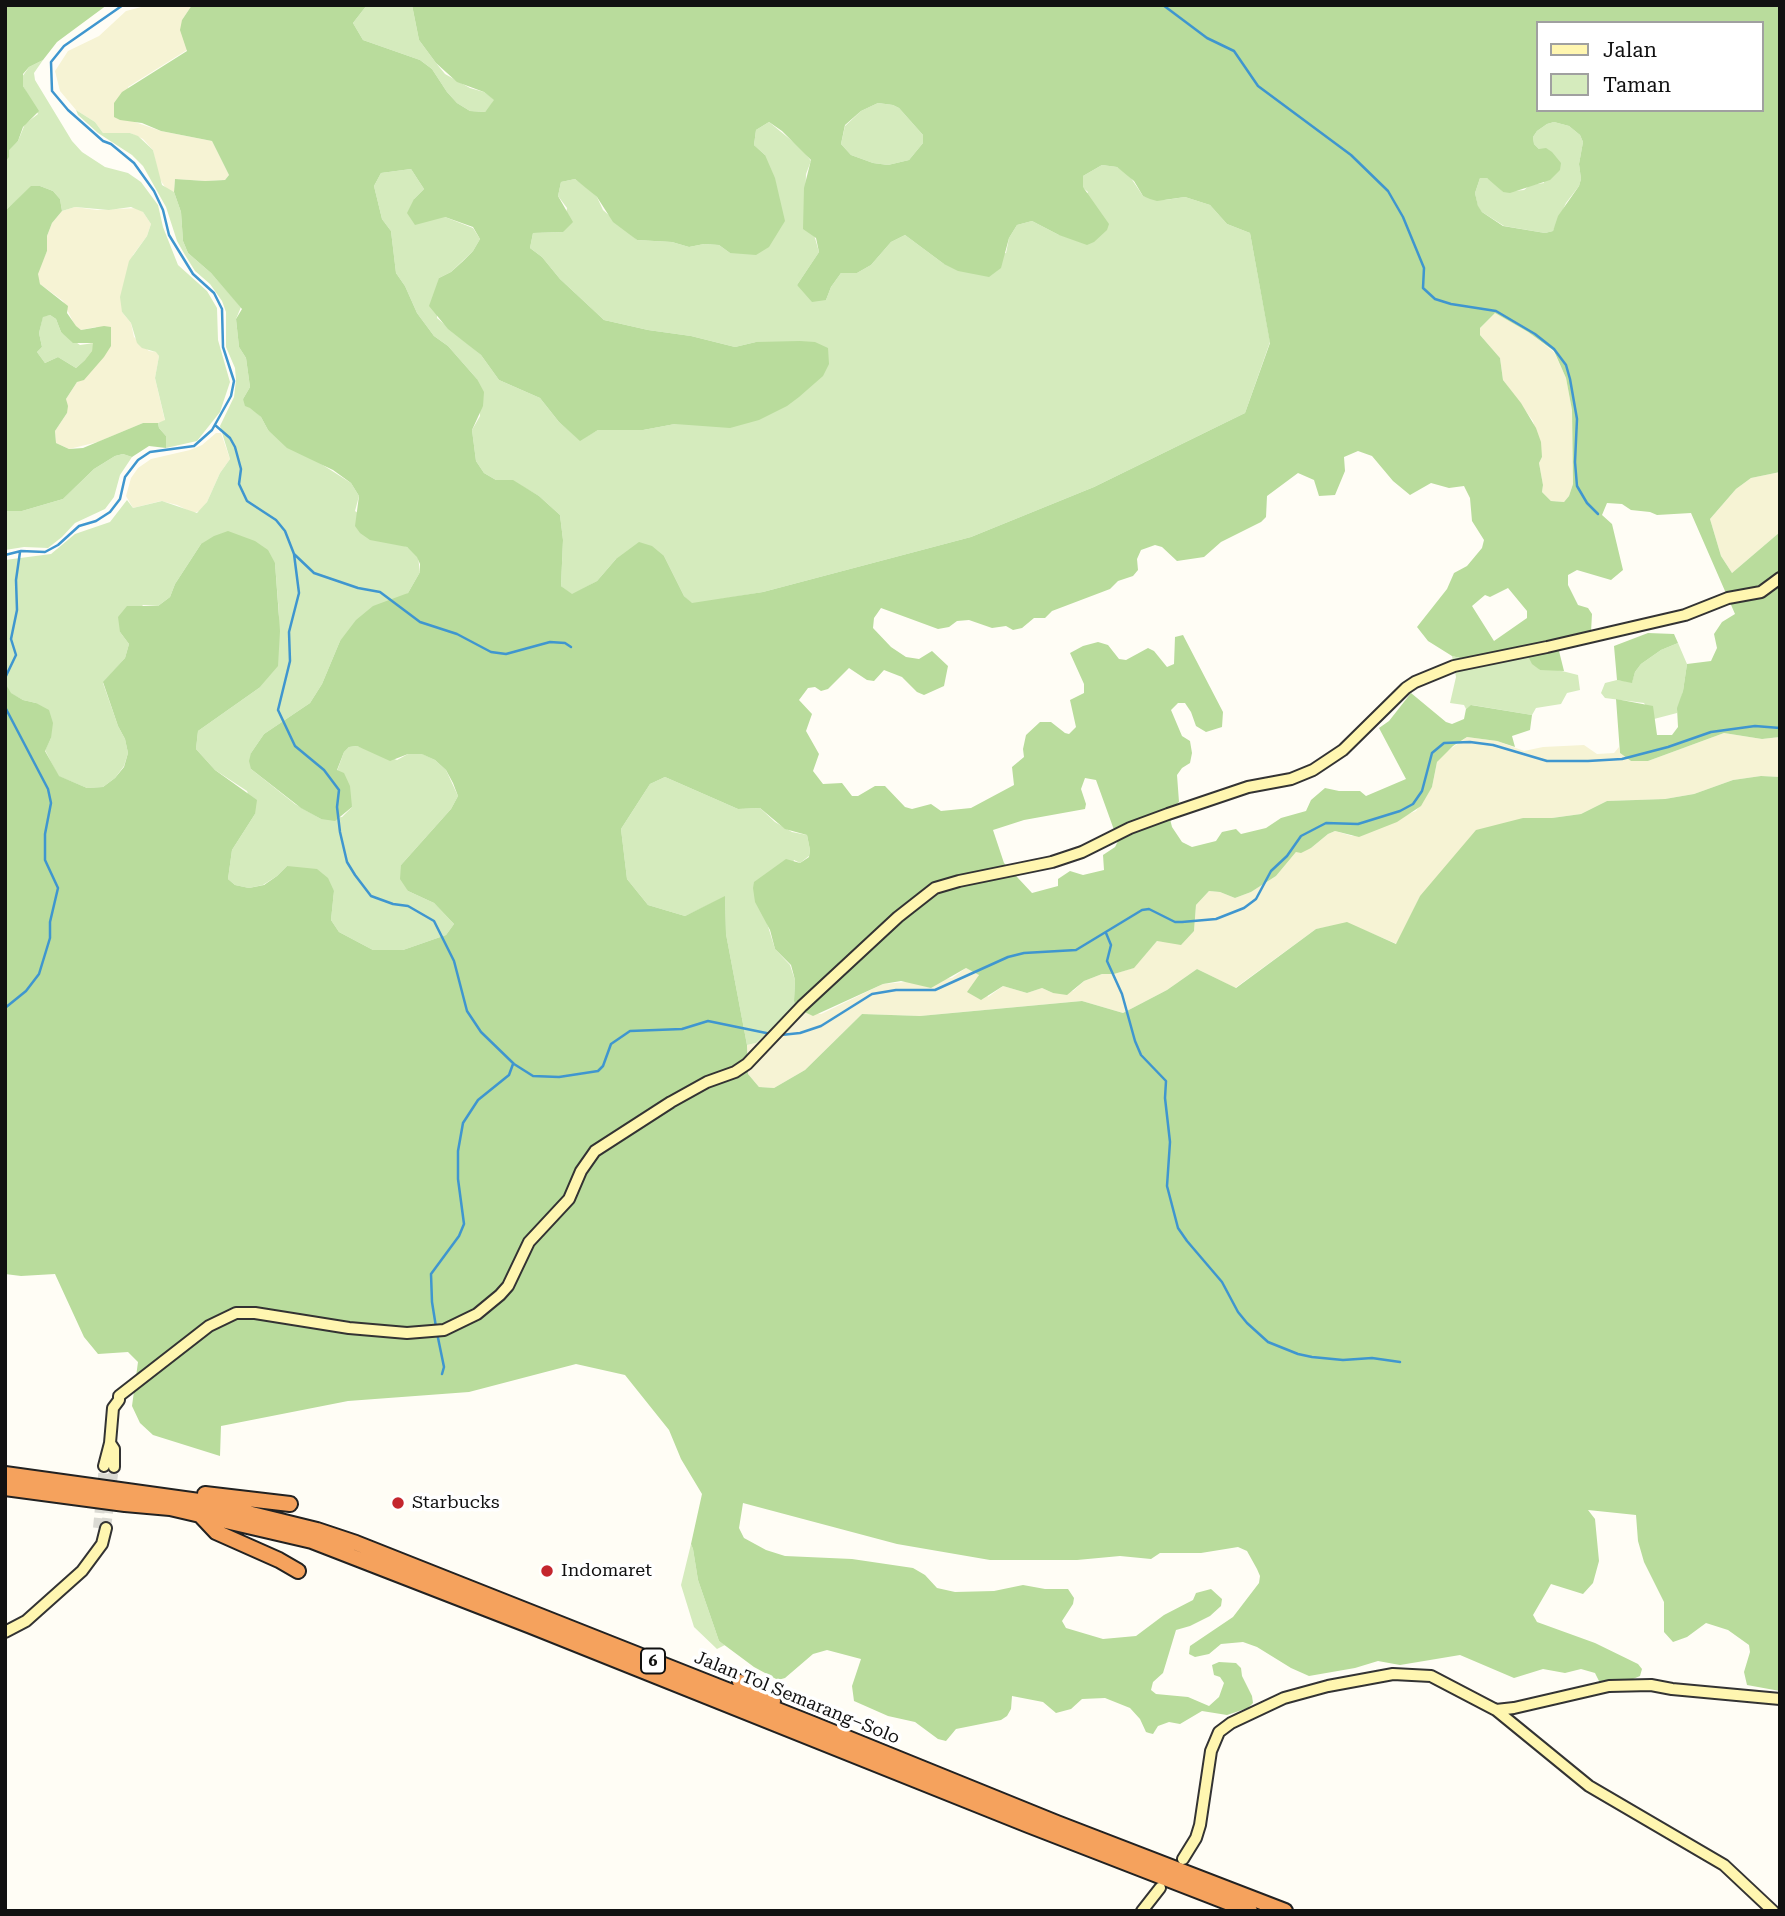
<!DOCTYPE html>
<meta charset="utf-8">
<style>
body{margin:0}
#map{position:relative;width:1785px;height:1916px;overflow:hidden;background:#fffdf5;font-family:"Roboto Serif",serif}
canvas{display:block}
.frame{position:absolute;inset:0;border:7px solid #111;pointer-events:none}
.legend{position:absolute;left:1536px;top:21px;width:228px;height:91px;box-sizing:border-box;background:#fff;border:2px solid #a0a0a0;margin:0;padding:9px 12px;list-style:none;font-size:21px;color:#111}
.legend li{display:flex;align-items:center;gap:14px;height:35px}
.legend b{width:35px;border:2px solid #a0a0a0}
</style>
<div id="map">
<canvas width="1785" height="1916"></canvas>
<div class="frame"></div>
<ul class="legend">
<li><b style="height:9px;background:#fff6b0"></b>Jalan</li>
<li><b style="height:19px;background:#d5ebbd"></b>Taman</li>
</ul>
</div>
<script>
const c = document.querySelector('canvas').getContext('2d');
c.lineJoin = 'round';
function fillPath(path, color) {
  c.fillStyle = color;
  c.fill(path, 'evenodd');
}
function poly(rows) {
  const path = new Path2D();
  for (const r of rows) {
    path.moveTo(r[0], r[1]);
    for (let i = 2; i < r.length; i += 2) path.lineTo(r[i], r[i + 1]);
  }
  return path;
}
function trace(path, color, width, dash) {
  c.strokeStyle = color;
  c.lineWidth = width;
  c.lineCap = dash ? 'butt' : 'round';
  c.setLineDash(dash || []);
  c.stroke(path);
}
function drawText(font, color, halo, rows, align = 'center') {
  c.font = font + ' "Roboto Serif",serif';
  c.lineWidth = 7;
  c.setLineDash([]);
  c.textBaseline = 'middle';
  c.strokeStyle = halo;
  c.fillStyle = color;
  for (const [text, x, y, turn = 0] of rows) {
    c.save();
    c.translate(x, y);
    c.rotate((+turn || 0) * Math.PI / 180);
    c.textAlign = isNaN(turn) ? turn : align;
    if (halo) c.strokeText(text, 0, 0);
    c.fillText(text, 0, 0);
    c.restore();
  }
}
fillPath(poly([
 [149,5,192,5,182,20,187,50,128,87,135,122,161,131,212,141,229,175,225,180,205,181,175,179,174,192,167,190,159,178,153,150,143,139,130,133,103,133,95,122,76,110,60,91,55,71,68,51,99,36,126,11],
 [75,207,97,210,138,208,143,212,151,224,147,236,133,255,122,312,131,323,134,337,149,351,157,352,159,356,155,378,165,421,158,423,143,423,98,442,69,449,56,443,55,431,67,413,66,399,77,382,96,327,81,330,75,326,63,301,40,284,37,274,47,251,47,236,52,223,62,211],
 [1495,313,1528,332,1554,352,1566,378,1572,410,1573,484,1569,496,1564,502,1551,501,1542,492,1543,485,1539,463,1542,457,1533,421,1503,380,1500,358,1480,335,1480,328],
 [216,433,221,433,230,459,220,473,207,502,200,511,193,513,177,505,161,501,133,508,126,496,131,478,138,468,151,459,190,450,202,445],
 [1780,472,1780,532,1732,573,1721,556,1710,519,1736,489,1751,478],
 [1724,733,1762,739,1780,737,1780,777,1761,776,1733,780,1694,794,1665,799,1607,801,1581,814,1552,818,1523,818,1420,896,1397,944,1347,923,1316,929,1235,988,1197,969,1167,990,1123,1013,1082,1001,920,1016,862,1014,805,1070,774,1088,759,1087,748,1074,747,1045,756,1043,796,1008,821,1014,883,984,952,978,966,968,978,974,988,997,1003,986,1027,993,1042,988,1053,993,1073,991,1084,981,1102,974,1114,974,1133,968,1157,941,1168,942,1194,931,1196,905,1209,891,1220,892,1235,898,1251,892,1276,876,1296,852,1311,848,1328,834,1335,831,1352,836,1416,811,1432,787,1437,762,1442,755,1467,737,1497,741,1524,751,1543,747,1584,745,1597,754,1614,753,1619,747,1620,753,1631,761,1648,761]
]), '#f6f3d4');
fillPath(poly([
 [367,5,412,5,419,40,436,63,445,74,470,88,484,92,495,100,485,112,470,111,457,103,447,92,432,69,420,60,363,40,353,23],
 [43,60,34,73,35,80,72,141,82,152,105,167,128,173,141,182,158,205,163,227,178,265,207,291,217,308,218,340,230,382,220,412,197,441,166,448,166,436,159,428,158,423,165,420,155,378,159,356,156,352,142,348,137,343,131,323,122,312,120,297,129,261,147,236,151,224,143,212,131,207,109,210,75,207,62,211,60,199,53,191,40,186,31,187,5,211,5,162,8,150,18,141,25,124,38,114,23,86,22,77,29,67],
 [878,103,893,105,899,108,923,135,923,143,909,160,888,165,873,163,851,155,841,144,845,126,861,111],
 [76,110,95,122,103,133,130,133,138,136,153,150,162,185,174,192,181,212,183,241,188,253,211,273,241,307,236,319,239,347,246,358,250,387,243,399,261,417,268,430,351,483,359,496,355,511,400,544,407,547,418,557,420,572,408,593,340,641,322,684,310,703,264,734,251,753,251,769,295,804,321,819,342,817,352,807,337,771,344,752,349,747,357,746,397,760,408,754,423,754,435,760,446,770,458,796,451,809,401,865,408,891,434,903,454,924,446,935,403,950,373,950,339,932,331,920,334,891,287,866,277,876,263,885,249,888,235,885,228,879,232,850,255,814,247,791,215,770,196,749,198,731,259,688,279,615,275,563,201,544,175,584,170,597,158,606,143,605,120,632,129,644,125,658,103,683,118,726,125,739,128,753,124,766,115,778,103,787,87,788,58,776,45,750,51,738,36,703,23,700,10,693,5,683,5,560,51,554,75,534,110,522,127,500,133,508,162,501,197,513,207,502,220,473,230,459,220,426,234,397,236,380,235,368,226,347,226,312,222,301,210,284,195,271,185,255,177,241,166,207,143,166,132,155,98,133,78,115],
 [769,122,802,149,811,161,806,174,805,203,819,252,797,285,826,300,831,287,841,273,857,273,871,265,891,242,905,235,944,264,1006,253,1009,238,1017,225,1032,221,1059,235,1088,192,1082,187,1083,176,1102,165,1117,167,1129,175,1143,196,1165,200,1185,197,1210,205,1227,224,1250,233,1270,342,1245,413,1094,487,971,537,763,592,692,604,684,596,664,556,616,559,597,581,572,595,561,586,563,540,560,515,539,496,513,481,496,480,484,473,476,461,472,430,480,416,477,379,448,346,434,336,417,313,405,286,396,273,391,231,382,219,374,186,381,173,411,169,424,189,414,199,445,217,473,228,480,239,473,251,451,272,439,278,437,318,481,355,499,380,540,398,559,422,580,440,598,430,643,430,675,424,692,424,756,342,735,347,691,336,648,330,604,320,560,279,542,257,530,248,533,233,563,232,567,208,558,196,561,182,575,179,586,187,597,197,603,210,637,240,672,242,689,247,704,244,719,245,730,253,765,155,754,145,756,130],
 [1554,122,1569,126,1580,135,1583,142,1579,164,1581,179,1579,186,1566,203,1553,231,1545,233,1504,226,1482,212,1478,207,1475,193,1480,178,1487,178,1493,181,1503,192,1524,190,1530,185,1544,183,1539,149,1534,144,1533,137,1537,131,1547,124],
 [50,315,56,319,61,332,80,345,94,343,92,351,85,360,76,368,58,357,45,363,37,352,42,347,39,333,43,316],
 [123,454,132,457,120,475,114,497,105,509,75,523,62,537,48,548,24,547,5,550,5,511,22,511,63,499,94,469,115,456],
 [1678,643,1687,664,1683,691,1677,713,1654,719,1644,703,1605,698,1601,693,1605,683,1617,680,1632,682,1635,672,1641,664,1661,650],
 [1525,649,1540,670,1554,669,1578,675,1580,690,1567,693,1561,704,1536,708,1532,715,1472,705,1466,709,1464,705,1450,703,1456,677,1452,656,1460,658],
 [665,777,738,809,760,808,775,822,792,832,807,835,810,850,809,856,800,863,794,860,767,923,775,949,790,965,795,980,794,1000,796,1008,756,1043,747,1045,726,934,725,897,685,916,648,905,627,879,621,829,650,784],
 [691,1544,693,1549,698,1580,719,1641,725,1645,717,1649,694,1627,681,1585]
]), '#d5ebbd');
fillPath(poly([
 [5,5,107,5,57,42,43,60,29,67,23,74,23,86,39,111,23,127,18,141,9,150,9,157,5,162],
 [192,5,367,5,353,23,363,40,420,60,432,69,447,92,457,103,470,111,485,112,494,100,484,92,457,82,436,63,419,40,412,5,1780,5,1780,472,1751,478,1736,489,1710,519,1721,556,1732,573,1780,532,1780,737,1762,739,1724,733,1648,761,1631,761,1620,753,1616,699,1653,706,1657,735,1672,735,1678,727,1677,708,1683,691,1687,664,1711,661,1717,648,1714,634,1722,622,1735,614,1691,513,1657,515,1650,512,1631,510,1622,504,1607,503,1602,515,1612,524,1623,570,1611,580,1577,570,1568,575,1568,585,1578,605,1588,608,1592,614,1591,632,1556,639,1564,671,1540,670,1532,664,1525,650,1460,658,1452,656,1428,641,1417,627,1447,589,1454,573,1467,566,1482,548,1484,540,1472,521,1470,498,1464,486,1449,488,1431,483,1410,495,1393,481,1372,456,1358,451,1344,457,1345,471,1335,495,1319,496,1314,480,1298,473,1267,496,1266,517,1261,522,1221,542,1204,557,1177,561,1162,547,1155,545,1141,550,1137,559,1138,570,1133,576,1118,581,1110,589,1052,611,1045,618,1034,618,1022,628,1013,630,1006,626,992,628,969,620,957,621,949,627,938,629,881,608,874,618,873,628,891,647,906,657,919,659,932,651,948,666,944,686,924,695,917,692,902,677,884,670,874,681,867,680,849,668,828,689,821,691,815,687,808,688,799,700,812,714,806,731,819,754,813,771,823,784,842,783,852,796,858,796,875,786,885,786,905,807,912,809,931,804,941,811,971,808,1014,785,1012,767,1024,757,1023,749,1026,735,1040,722,1051,722,1065,733,1069,734,1076,727,1070,700,1084,693,1084,684,1070,653,1083,646,1098,642,1108,645,1119,659,1126,660,1148,648,1154,651,1167,667,1174,664,1175,637,1183,635,1223,712,1222,727,1206,732,1196,726,1191,712,1185,703,1178,703,1171,710,1182,736,1190,741,1192,753,1190,763,1182,768,1177,775,1179,802,1168,811,1172,827,1182,842,1192,847,1216,841,1222,832,1236,829,1241,834,1266,828,1281,818,1306,811,1311,800,1325,788,1339,791,1360,791,1366,796,1406,779,1379,728,1389,721,1411,693,1446,722,1452,724,1464,719,1466,709,1471,705,1532,715,1530,730,1512,736,1515,747,1497,741,1467,737,1453,746,1437,762,1432,787,1421,806,1397,822,1359,837,1335,831,1328,834,1311,848,1301,853,1296,852,1276,876,1251,892,1235,898,1220,892,1209,891,1196,905,1194,931,1181,945,1157,941,1134,968,1114,974,1102,974,1084,981,1067,995,1053,993,1042,988,1027,993,1003,986,981,1000,967,992,979,975,966,968,931,988,901,981,883,984,813,1016,796,1008,794,1001,795,980,791,965,775,949,770,930,755,902,753,888,754,882,786,859,800,863,809,857,810,850,807,835,785,829,760,808,738,809,665,777,650,784,621,829,627,879,648,905,685,916,725,896,726,934,747,1045,748,1074,759,1087,774,1088,805,1070,862,1014,920,1016,1082,1001,1123,1013,1167,990,1197,969,1236,988,1316,929,1347,922,1396,944,1420,896,1476,830,1523,818,1552,818,1581,814,1607,801,1665,799,1694,794,1733,780,1761,776,1780,777,1780,1691,1747,1685,1744,1672,1750,1652,1749,1645,1728,1630,1706,1623,1687,1637,1673,1642,1664,1632,1664,1602,1644,1562,1638,1541,1636,1515,1588,1510,1595,1519,1599,1561,1593,1583,1583,1594,1551,1584,1533,1615,1537,1622,1595,1643,1638,1664,1642,1669,1640,1676,1633,1679,1600,1683,1595,1673,1581,1669,1565,1673,1543,1669,1514,1678,1460,1655,1400,1665,1378,1661,1355,1668,1309,1676,1291,1668,1257,1647,1243,1642,1221,1644,1209,1654,1195,1657,1189,1654,1190,1646,1233,1617,1259,1583,1260,1576,1257,1569,1247,1551,1238,1547,1201,1553,1160,1553,1151,1559,1120,1556,1077,1560,990,1560,897,1544,743,1503,739,1528,744,1538,766,1550,785,1556,852,1559,913,1568,925,1575,937,1588,955,1592,994,1591,1023,1585,1045,1589,1068,1589,1074,1598,1073,1604,1062,1621,1066,1628,1103,1639,1136,1636,1164,1615,1193,1600,1196,1593,1211,1589,1222,1599,1221,1606,1210,1616,1190,1626,1176,1630,1163,1673,1153,1682,1151,1690,1156,1694,1188,1697,1209,1706,1219,1697,1224,1683,1220,1677,1214,1675,1212,1665,1219,1662,1236,1663,1241,1668,1242,1676,1252,1696,1253,1703,1248,1708,1227,1715,1202,1711,1180,1724,1169,1722,1158,1726,1153,1734,1149,1733,1146,1732,1140,1719,1130,1708,1105,1698,1082,1699,1071,1709,1056,1713,1043,1702,1012,1696,1011,1709,1007,1716,1001,1720,956,1729,946,1741,938,1739,915,1722,888,1716,854,1701,852,1686,861,1659,827,1650,813,1654,785,1678,778,1680,754,1667,719,1641,698,1580,693,1549,691,1544,702,1494,681,1459,669,1430,625,1375,576,1364,469,1392,348,1401,221,1426,220,1456,153,1435,140,1423,132,1406,138,1362,128,1352,98,1354,84,1337,55,1274,21,1276,5,1274,5,683,11,693,23,700,36,703,49,710,53,723,51,738,45,751,59,776,87,788,103,787,115,778,124,767,128,753,125,739,118,726,103,682,125,658,129,644,120,632,118,617,127,606,158,606,170,597,175,584,201,544,214,536,228,531,255,541,268,550,275,563,280,631,278,666,259,688,198,731,196,749,215,770,257,800,255,814,232,850,228,879,235,885,249,888,264,885,277,876,287,866,317,869,328,878,334,891,331,920,339,932,373,950,403,950,446,935,454,924,434,903,408,891,400,879,401,865,451,809,458,796,453,783,446,770,435,760,422,754,408,754,390,761,357,746,349,747,344,752,337,770,344,773,350,786,352,807,335,821,321,819,301,808,251,769,249,761,251,753,264,734,310,703,322,684,340,641,356,620,373,606,408,593,420,572,420,564,417,557,407,547,370,540,360,533,355,526,359,496,351,483,333,470,287,448,268,430,261,417,250,408,245,406,243,399,250,387,246,358,239,347,236,319,242,309,211,273,188,253,183,241,181,212,174,192,175,179,205,181,225,180,229,175,212,141,161,131,142,123,120,120,114,117,114,103,122,92,187,51,180,30,182,20],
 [1538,23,1762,23,1762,110,1538,110],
 [878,103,893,105,899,108,923,135,923,143,909,160,888,165,873,163,851,155,841,144,845,125,861,111],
 [769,122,782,131,811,160,804,188,803,229,816,238,819,252,797,285,812,302,826,300,831,287,841,273,857,273,871,265,891,242,905,235,944,264,958,271,989,277,1001,268,1009,238,1017,225,1032,221,1059,235,1087,245,1094,242,1107,230,1109,224,1083,187,1083,176,1102,165,1117,167,1134,181,1143,196,1150,199,1157,201,1185,197,1210,205,1227,224,1250,233,1270,343,1245,413,1094,487,971,537,763,592,692,603,684,596,664,556,652,546,639,542,616,559,597,581,572,594,561,586,563,540,560,515,539,496,513,480,496,480,484,473,476,461,472,430,483,406,484,392,477,379,448,346,434,336,417,313,405,286,396,273,391,231,382,219,374,186,381,173,411,169,424,189,414,199,407,213,415,225,445,217,473,227,480,239,473,251,462,262,451,272,439,278,429,306,448,329,481,355,499,380,540,398,559,422,580,441,598,430,643,430,675,424,730,428,759,420,787,406,799,397,823,376,829,364,828,348,815,342,800,341,756,342,735,347,691,336,648,330,604,320,560,279,542,257,530,248,533,233,563,232,573,222,558,196,561,182,575,179,597,197,613,222,637,240,672,242,689,247,704,244,719,245,730,253,756,255,769,247,785,221,775,178,765,155,754,145,756,130],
 [1554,122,1569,126,1580,135,1583,142,1579,164,1581,179,1579,186,1558,216,1553,231,1545,233,1503,226,1482,212,1478,206,1475,193,1480,178,1487,178,1503,192,1510,193,1550,180,1560,170,1561,163,1552,152,1546,148,1539,149,1534,144,1533,137,1537,131,1547,124],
 [1495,313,1528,332,1554,351,1566,378,1572,410,1573,484,1569,496,1564,502,1551,501,1542,492,1543,485,1539,463,1542,457,1541,442,1536,428,1521,403,1503,380,1500,358,1480,335,1480,328],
 [1508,588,1527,611,1527,618,1494,641,1472,606,1485,595,1490,597],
 [1085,778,1096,780,1118,841,1115,847,1103,855,1104,870,1083,875,1070,871,1058,879,1058,886,1032,893,1004,863,993,830,1024,820,1085,809,1086,804,1081,789],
 [31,186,40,186,53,191,60,199,62,211,52,223,47,236,47,251,38,274,40,284,68,306,67,313,76,326,81,330,104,326,111,327,111,346,104,357,84,380,77,382,66,399,68,406,67,413,55,431,56,443,69,449,83,448,143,423,158,423,159,428,166,436,166,448,149,446,132,457,123,454,115,456,94,469,63,499,22,511,6,511,5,211],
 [50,315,56,319,61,332,73,343,93,343,92,351,85,360,76,368,58,357,45,363,37,352,42,347,39,333,43,317],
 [1648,633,1674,634,1678,643,1661,650,1641,664,1635,672,1632,683,1617,680,1614,646]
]), '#b9dc9c');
trace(poly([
 [1163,5,1207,38,1234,51,1258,86,1351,155,1388,191,1403,217,1424,268,1423,288,1435,299,1451,304,1496,311,1535,334,1554,349,1566,365,1570,379,1577,419,1575,462,1577,486,1587,503,1598,514],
 [215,425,230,438,235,447,241,469,239,484,247,501,276,520,285,531,294,554,299,593,289,632,290,661,278,710,295,746,324,770,339,790,337,807,340,832,347,862,355,875,371,896,393,904,408,906,434,921,454,961,467,1011,481,1032,514,1064,533,1076,559,1077,598,1071,603,1066,611,1044,630,1031,682,1029,708,1021,771,1034],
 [294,554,314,573,358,588,380,592,420,622,457,634,491,652,506,654,550,642,565,643,571,647],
 [5,555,21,551,45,552,58,545,79,526,96,521,110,512,120,499,125,477,138,460,150,452,194,446,212,430,231,396,234,381,223,347,222,309,214,293,193,274,169,235,163,210,154,191,134,163,111,144,103,141,68,110,52,91,51,62,64,46,123,5],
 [5,678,16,655,11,639,17,610,16,580,20,552],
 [5,707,48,789,51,803,45,834,45,860,58,888,50,922,50,938,39,974,26,991,5,1008],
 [1106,933,1111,945,1107,961,1122,994,1135,1041,1141,1055,1166,1081,1165,1098,1170,1142,1167,1186,1178,1228,1187,1241,1222,1282,1238,1312,1247,1323,1268,1342,1298,1354,1312,1357,1343,1360,1372,1358,1400,1362],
 [781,1035,800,1033,821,1026,872,994,896,990,935,990,1008,957,1024,953,1076,950,1142,910,1149,909,1175,922,1182,922,1216,919,1244,908,1256,899,1271,871,1287,856,1301,836,1326,823,1358,824,1400,811,1413,804,1422,791,1432,753,1444,743,1470,742,1493,745,1547,761,1588,761,1622,759,1668,747,1711,732,1755,726,1780,728],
 [436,1327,432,1302,431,1274,459,1236,464,1224,458,1179,458,1151,463,1123,478,1100,509,1075,513,1064],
 [437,1333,444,1367,442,1374]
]), '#3f96cf', 2.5);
trace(poly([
 [98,1528,104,1466],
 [106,1528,114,1467]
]), '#dbdad3', 10, [10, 5]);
const secondary = poly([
 [110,1443,114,1449,114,1467],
 [104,1466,110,1443,113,1408,119,1400,119,1396,209,1326,236,1313,255,1313,349,1328,407,1333,444,1330,477,1314,500,1295,508,1286,529,1242,569,1199,581,1171,595,1151,671,1102,707,1082,735,1072,747,1064,802,1006,898,917,935,888,959,881,1052,862,1082,852,1130,828,1168,814,1248,787,1291,779,1313,770,1343,750,1406,688,1415,682,1454,666,1547,647,1685,615,1728,598,1761,592,1780,578],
 [5,1632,26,1621,82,1571,102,1544,106,1528],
 [1496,1710,1589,1786,1724,1865,1773,1911],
 [1183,1859,1196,1838,1200,1825,1211,1751,1219,1732,1231,1723,1284,1698,1328,1686,1393,1674,1431,1676,1496,1710,1514,1708,1609,1686,1651,1685,1672,1689,1780,1699],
 [1142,1911,1160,1888]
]);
const highway = poly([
 [5,1474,199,1501,317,1530,356,1543,813,1724,1057,1823,1285,1911],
 [5,1488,125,1504,170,1508,312,1541,531,1626,1028,1825,1250,1911],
 [205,1494,290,1504],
 [200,1515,216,1532,279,1560,298,1571],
 [740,1682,773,1701]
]);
trace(secondary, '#333', 14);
trace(highway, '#222', 18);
trace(secondary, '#fff6b0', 10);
trace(highway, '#f5a25d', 14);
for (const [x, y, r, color] of [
 [398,1503,7,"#c4262e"],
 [547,1571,7,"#c4262e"]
]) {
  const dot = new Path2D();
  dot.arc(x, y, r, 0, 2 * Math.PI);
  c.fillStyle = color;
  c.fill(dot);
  trace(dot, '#fff', 2.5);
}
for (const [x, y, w] of [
 [653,1661,24]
]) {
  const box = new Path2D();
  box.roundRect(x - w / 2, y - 12.5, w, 25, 5);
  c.fillStyle = '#fff';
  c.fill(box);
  trace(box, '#111', 2);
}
drawText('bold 16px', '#111', null, [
 ["6",653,1661]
]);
drawText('18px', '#111', '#fff', [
 ["Starbucks",412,1503],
 ["Indomaret",561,1571]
], 'left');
drawText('18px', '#111', '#fff', [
 ["Jalan Tol Semarang–Solo",797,1698,22]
]);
</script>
